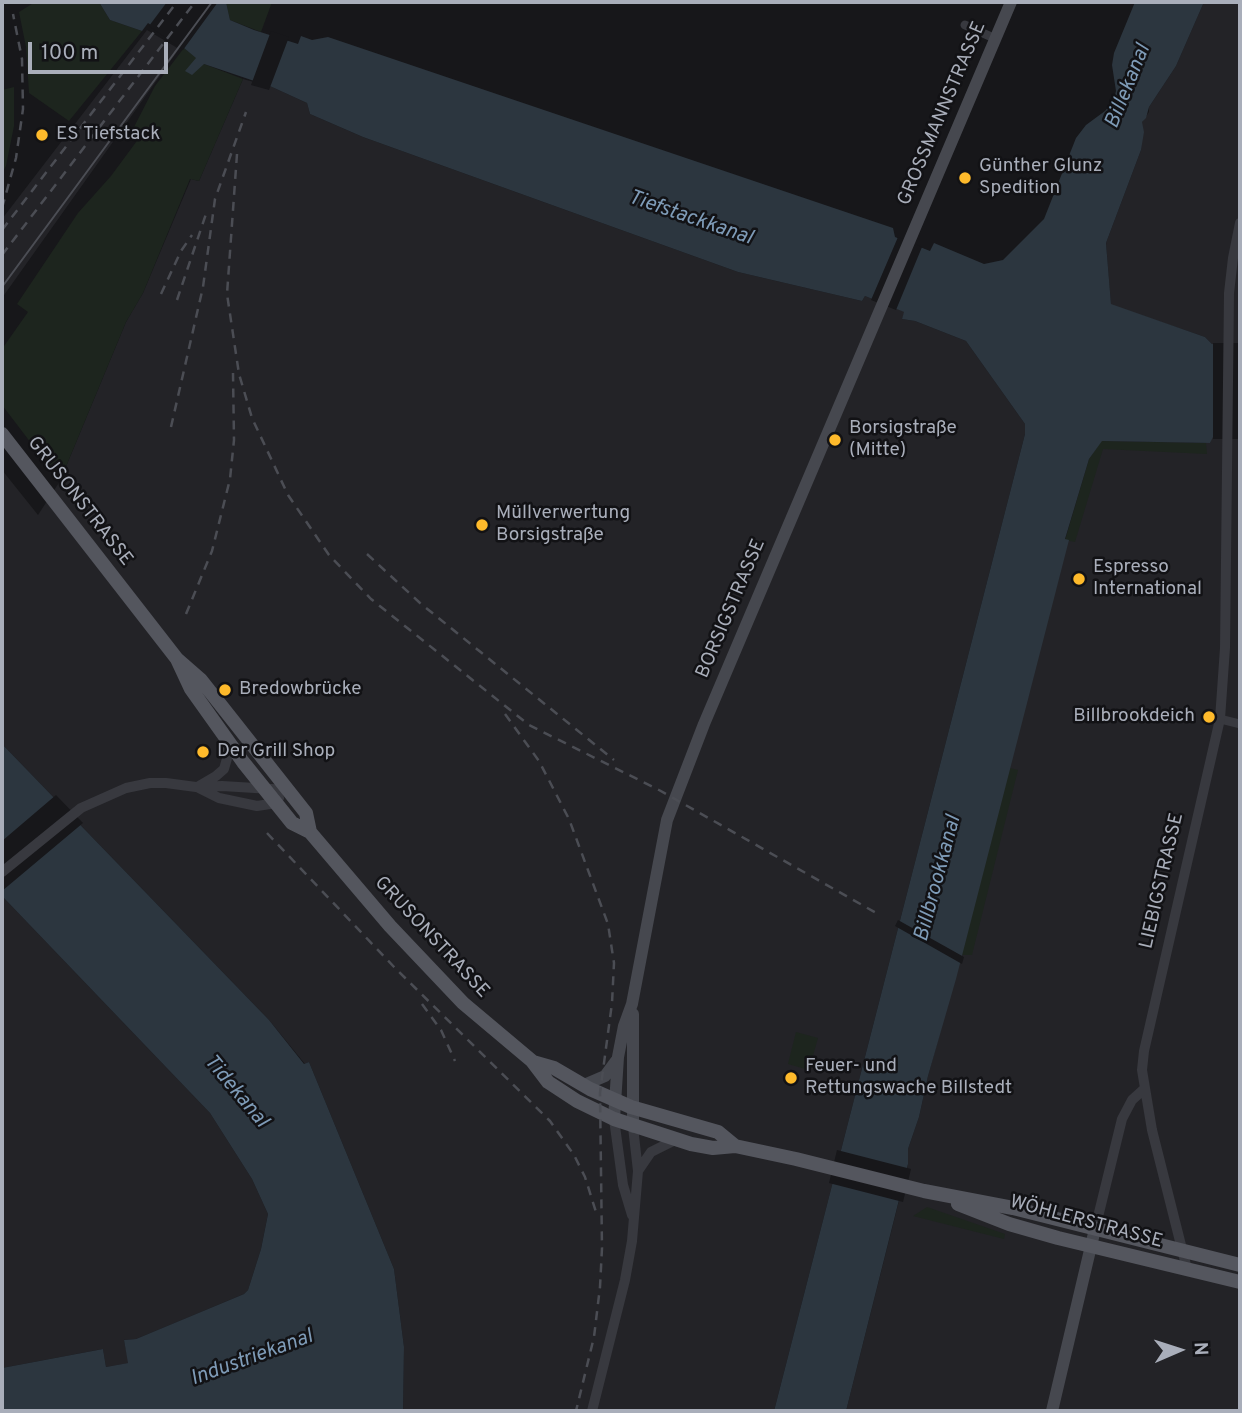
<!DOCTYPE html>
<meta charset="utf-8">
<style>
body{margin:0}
#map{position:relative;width:1242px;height:1413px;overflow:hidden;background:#17171a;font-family:Overpass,sans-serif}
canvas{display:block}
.frame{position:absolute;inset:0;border:4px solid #a9aeba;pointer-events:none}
.north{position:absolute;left:1144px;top:1315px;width:70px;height:70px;-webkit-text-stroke:5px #121215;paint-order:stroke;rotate:87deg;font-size:19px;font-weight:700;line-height:28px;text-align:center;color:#a9aeba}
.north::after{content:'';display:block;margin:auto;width:24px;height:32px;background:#a9aeba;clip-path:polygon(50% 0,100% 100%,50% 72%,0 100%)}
.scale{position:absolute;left:28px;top:42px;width:140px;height:32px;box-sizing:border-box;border:4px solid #a9aeba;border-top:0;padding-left:9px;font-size:21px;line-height:24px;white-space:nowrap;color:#a9aeba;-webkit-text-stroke:5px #121215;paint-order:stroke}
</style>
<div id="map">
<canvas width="1242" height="1413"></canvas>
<div class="frame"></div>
<div class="north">N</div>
<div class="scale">100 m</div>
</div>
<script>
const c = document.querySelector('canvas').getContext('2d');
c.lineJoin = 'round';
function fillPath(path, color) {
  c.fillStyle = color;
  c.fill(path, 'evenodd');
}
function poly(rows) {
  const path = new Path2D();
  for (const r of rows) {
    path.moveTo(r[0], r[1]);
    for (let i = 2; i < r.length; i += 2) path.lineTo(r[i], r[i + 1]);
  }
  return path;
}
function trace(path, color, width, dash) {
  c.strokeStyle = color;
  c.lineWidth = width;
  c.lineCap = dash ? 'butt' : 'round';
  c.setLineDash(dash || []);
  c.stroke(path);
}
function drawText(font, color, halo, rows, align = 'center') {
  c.font = font + ' Overpass,sans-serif';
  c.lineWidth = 5;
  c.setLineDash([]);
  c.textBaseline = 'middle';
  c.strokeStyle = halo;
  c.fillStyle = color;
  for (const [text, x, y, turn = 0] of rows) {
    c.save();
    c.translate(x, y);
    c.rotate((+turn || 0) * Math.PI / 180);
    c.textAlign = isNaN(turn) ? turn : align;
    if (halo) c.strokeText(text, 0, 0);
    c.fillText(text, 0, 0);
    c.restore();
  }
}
fillPath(poly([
 [1204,2,1240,2,1240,345,1212,344,1205,337,1111,305,1106,243,1141,150,1142,122,1149,112,1149,107,1176,66],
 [147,30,179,49,2,298,2,219],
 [243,79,272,87,307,103,310,114,363,137,738,272,862,301,865,296,905,312,902,319,915,321,966,341,1025,424,1025,434,774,1411,403,1411,404,1347,394,1269,309,1062,305,1064,269,1020,2,744,2,470,38,515,60,481,126,322,143,293,191,179,199,181],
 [1212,437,1240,437,1240,1411,846,1411,908,1165,908,1149,919,1117,928,1076,961,955,1068,540,1101,441,1210,443],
 [2,896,210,1113,252,1179,268,1214,261,1249,248,1290,244,1294,165,1327,136,1339,124,1340,129,1363,106,1367,103,1349,2,1368]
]), '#232327');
fillPath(poly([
 [35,2,99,2,110,20,142,31,69,121,29,93,26,47,19,12],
 [226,2,272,2,261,32,230,20],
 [184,48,204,64,243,79,199,181,190,179,143,293,126,322,60,481,2,405,2,349,28,312,17,304,78,213,111,176,142,134,133,129,155,86],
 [14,87,14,126,6,166,2,173,2,90],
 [1101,441,1206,443,1207,454,1103,449,1075,542,1065,540,1089,459],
 [1010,768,1018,770,972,955,961,955],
 [796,1032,818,1038,809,1070,788,1064],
 [927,1207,1005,1234,1004,1239,913,1216]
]), '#1d251e');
fillPath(poly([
 [99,2,226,2,230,20,254,30,298,44,301,36,312,40,328,37,893,228,895,237,930,251,934,243,984,264,1003,260,1044,219,1076,138,1086,125,1105,111,1114,100,1116,91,1112,65,1114,53,1135,2,1204,2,1176,66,1149,107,1146,118,1142,122,1144,132,1141,150,1106,243,1111,304,1205,337,1212,344,1240,345,1240,437,1213,437,1210,443,1102,441,1089,459,1065,539,1069,540,956,979,928,1076,919,1117,908,1149,908,1164,846,1411,774,1411,1025,434,1025,424,966,341,915,321,902,319,904,312,865,296,862,301,738,272,363,137,310,114,307,103,272,87,204,64,192,75,185,71,196,58,184,48,148,23,142,31,110,20],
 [2,744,269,1020,304,1064,309,1062,394,1269,404,1347,403,1411,2,1411,2,1368,103,1349,106,1367,128,1363,124,1340,136,1339,244,1294,248,1290,261,1249,268,1214,252,1179,210,1113,2,896]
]), '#2c363f');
fillPath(poly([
 [167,2,218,2,183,50,149,26],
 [271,31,289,37,269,90,251,85],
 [898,237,922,247,896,310,871,300],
 [1213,343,1240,343,1240,439,1213,439],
 [56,795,83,823,2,891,2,841],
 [898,920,964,957,962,964,895,926],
 [837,1150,911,1169,903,1202,829,1183]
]), '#17171a');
trace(poly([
 [965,25,996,39],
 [1220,719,1240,724]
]), '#38393f', 9);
trace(poly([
 [199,786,216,776,224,769,228,755,226,739],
 [199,788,219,798,257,806,270,804,279,798],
 [2,872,81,808,126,788,150,783,166,783,196,787,222,786,288,790],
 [614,1119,623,1185,632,1215],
 [638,1171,651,1152,675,1140],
 [1095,1229,1122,1119,1132,1100,1143,1090],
 [1187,1269,1152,1130,1142,1070,1144,1051,1220,719,1225,648,1229,293,1233,258,1240,223],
 [592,1411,625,1280,632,1241,638,1171,633,1127]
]), '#38393f', 10);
trace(poly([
 [633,1014,633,1127],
 [584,1085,605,1076,616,1061],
 [614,1119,618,1057,624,1026,632,1004,667,820,704,724,1011,2],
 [1052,1411,1095,1229]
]), '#46484f', 12);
trace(poly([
 [2,434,177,659,201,680,306,813,310,832],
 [177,659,191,689,243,762,292,823,310,832,390,926,463,1003,532,1061,548,1082,577,1101,614,1119,691,1144,713,1148,735,1146,796,1159,924,1191,1013,1208,1240,1265],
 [533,1062,554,1068,590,1089,631,1107,718,1132,735,1146],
 [958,1204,1009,1224,1058,1238,1240,1282]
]), '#54565e', 14);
trace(poly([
 [2,287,212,2]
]), '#4b4d54', 2);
trace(poly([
 [237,154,227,294,239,374,252,418,288,495,329,555,371,599,529,725,659,790,878,914],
 [2,208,16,158,23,109,22,59,13,14],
 [2,230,177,2],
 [2,255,195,2],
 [161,294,181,251,192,235],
 [177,300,207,211],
 [171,427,203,287,215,199,246,112],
 [367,554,420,603,614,760],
 [186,614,212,551,230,479,234,440,233,373],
 [505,714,539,761,569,819,608,924,614,963,612,1003,600,1093,602,1248,600,1287,594,1337,576,1411],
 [267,833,395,968,550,1121,574,1155,585,1177,596,1212],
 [422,1004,441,1030,455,1061]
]), '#4b4d54', 2.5, [9, 7]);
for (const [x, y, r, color] of [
 [42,135,7,"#feba2b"],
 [965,178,7,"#feba2b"],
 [835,440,7,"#feba2b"],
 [482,525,7,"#feba2b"],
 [1079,579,7,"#feba2b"],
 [225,690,7,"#feba2b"],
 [1209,717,7,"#feba2b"],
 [203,752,7,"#feba2b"],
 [791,1078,7,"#feba2b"]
]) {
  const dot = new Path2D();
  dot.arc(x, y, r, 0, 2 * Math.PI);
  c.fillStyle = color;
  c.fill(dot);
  trace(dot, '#121215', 2.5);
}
drawText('19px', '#a9aeba', '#121215', [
 ["GROSSMANNSTRASSE",943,114,-67],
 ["GRUSONSTRASSE",79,502,52],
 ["BORSIGSTRASSE",732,609,-67],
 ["LIEBIGSTRASSE",1163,881,-77],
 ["GRUSONSTRASSE",431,938,47],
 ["WÖHLERSTRASSE",1086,1223,15]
]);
drawText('19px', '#a9aeba', '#121215', [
 ["ES Tiefstack",56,135],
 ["Günther Glunz",979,167],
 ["Spedition",979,189],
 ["Borsigstraße",849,429],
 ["(Mitte)",849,451],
 ["Müllverwertung",496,514],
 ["Borsigstraße",496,536],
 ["Espresso",1093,568],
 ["International",1093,590],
 ["Bredowbrücke",239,690],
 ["Billbrookdeich",1195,717,"right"],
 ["Der Grill Shop",217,752],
 ["Feuer- und",805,1067],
 ["Rettungswache Billstedt",805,1089]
], 'left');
drawText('italic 21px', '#7e9bb7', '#121215', [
 ["Billekanal",1129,87,-68],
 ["Tiefstackkanal",690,219,19],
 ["Billbrookkanal",939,879,-75],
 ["Tidekanal",235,1092,50],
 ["Industriekanal",252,1359,-20]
]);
</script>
